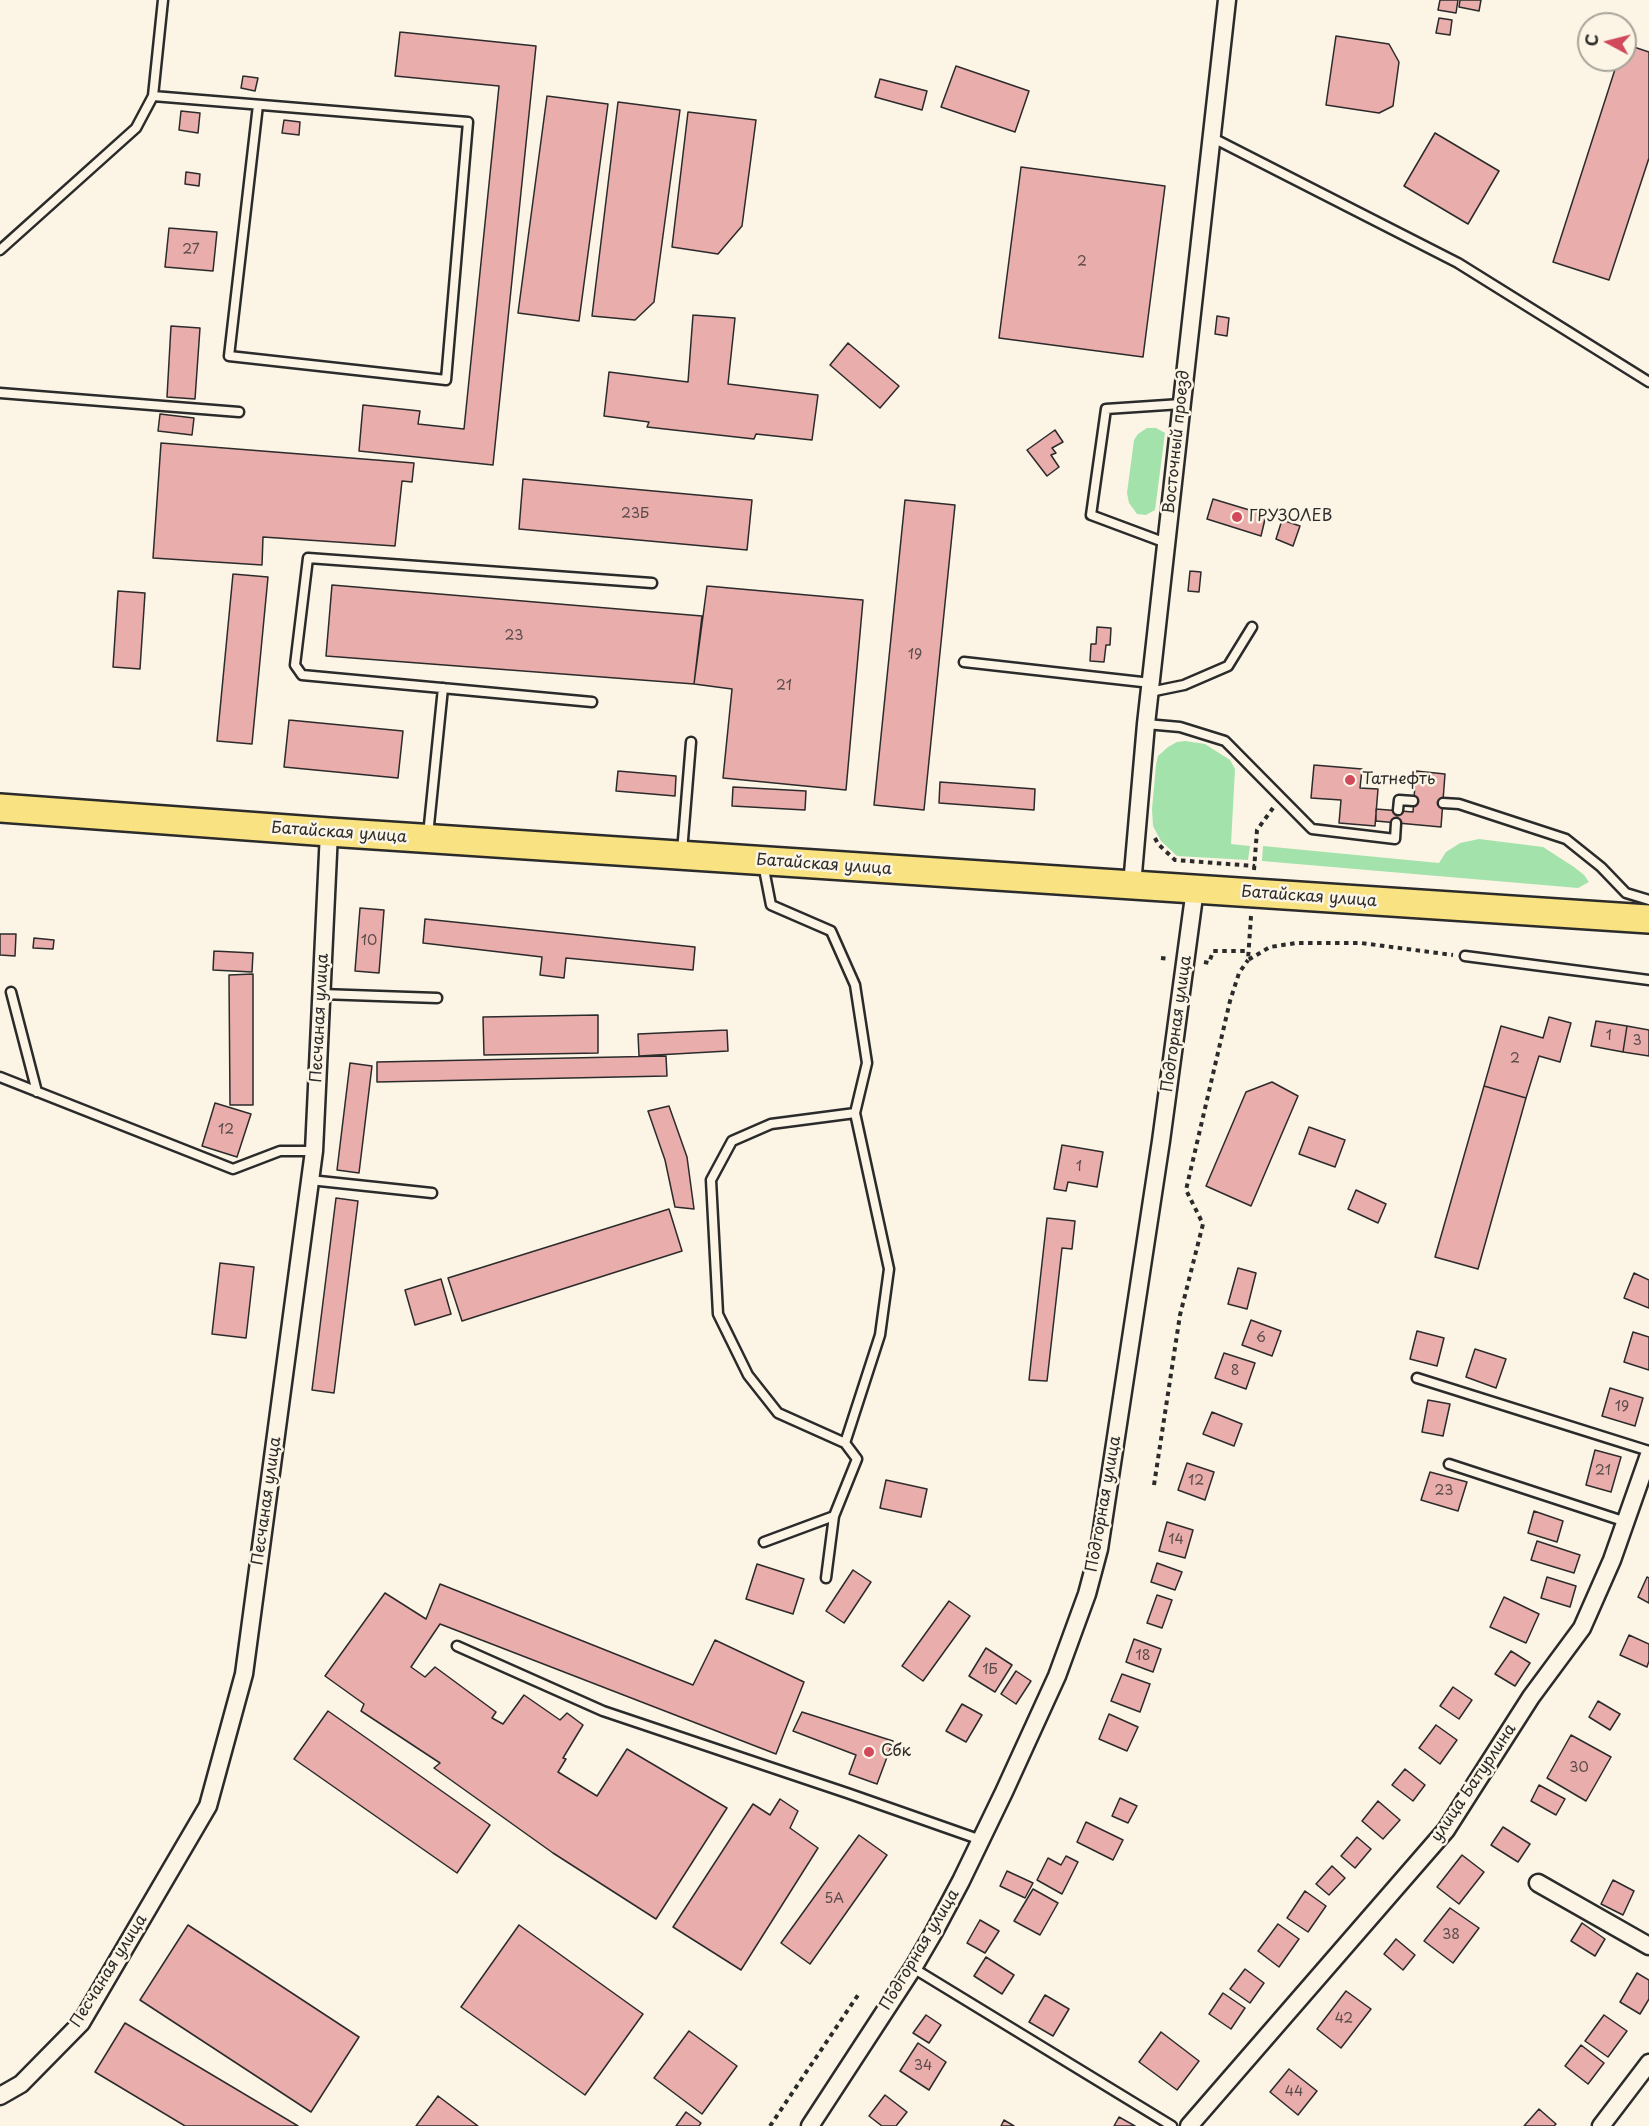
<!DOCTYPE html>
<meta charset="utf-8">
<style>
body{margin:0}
#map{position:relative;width:1649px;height:2126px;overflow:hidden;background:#fcf5e5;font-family:"Playpen Sans",sans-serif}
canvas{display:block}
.north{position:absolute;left:1577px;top:12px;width:60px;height:60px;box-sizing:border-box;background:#fcf5e5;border:2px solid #a8a49b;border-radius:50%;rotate:277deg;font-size:16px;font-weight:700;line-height:24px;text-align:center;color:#2b2b2b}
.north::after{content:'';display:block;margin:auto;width:21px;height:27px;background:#d1495b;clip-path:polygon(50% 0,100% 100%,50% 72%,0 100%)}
</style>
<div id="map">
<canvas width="1649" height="2126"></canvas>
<div class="north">С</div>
</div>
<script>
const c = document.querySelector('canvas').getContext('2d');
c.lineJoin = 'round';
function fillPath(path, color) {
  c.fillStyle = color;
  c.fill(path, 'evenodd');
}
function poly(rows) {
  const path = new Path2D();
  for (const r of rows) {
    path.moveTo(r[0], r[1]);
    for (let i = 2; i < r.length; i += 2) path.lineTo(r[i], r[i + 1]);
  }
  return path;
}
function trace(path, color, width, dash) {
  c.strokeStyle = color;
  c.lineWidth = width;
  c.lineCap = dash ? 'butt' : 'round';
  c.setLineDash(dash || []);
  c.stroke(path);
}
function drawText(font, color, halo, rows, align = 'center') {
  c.font = font + ' "Playpen Sans",sans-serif';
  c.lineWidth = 5;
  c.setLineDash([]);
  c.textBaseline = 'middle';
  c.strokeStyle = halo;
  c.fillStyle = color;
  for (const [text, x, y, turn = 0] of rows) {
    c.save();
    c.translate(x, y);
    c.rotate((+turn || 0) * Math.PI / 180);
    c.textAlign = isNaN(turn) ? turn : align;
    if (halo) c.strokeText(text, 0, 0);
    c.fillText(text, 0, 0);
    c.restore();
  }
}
fillPath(poly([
 [1147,428,1156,428,1165,433,1155,510,1146,515,1137,514,1129,503,1127,493,1134,440,1138,434],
 [1185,741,1205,744,1230,760,1235,769,1231,844,1250,846,1248,860,1177,856,1161,841,1153,826,1152,809,1156,765,1158,756,1168,747,1177,742],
 [1479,839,1543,847,1574,867,1584,875,1589,882,1578,888,1262,861,1263,846,1439,863,1446,852,1460,843]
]), '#a3e2ab');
const building = poly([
 [1440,0,1458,0,1456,13,1438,10,1440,0],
 [1460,0,1481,0,1479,11,1459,7,1460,0],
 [1439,18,1452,20,1450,35,1436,33,1439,18],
 [400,32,536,46,493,465,359,451,363,405,420,411,418,424,464,429,499,86,395,76,400,32],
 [1336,36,1389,44,1399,62,1393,106,1379,113,1326,105,1336,36],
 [1625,44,1649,52,1649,158,1609,280,1553,262,1618,60,1625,60,1625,44],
 [956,66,1029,91,1015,132,941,107,956,66],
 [243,76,258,78,255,91,241,88,243,76],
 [880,79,927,91,922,110,875,97,880,79],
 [547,96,608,104,579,321,518,313,547,96],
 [618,102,680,110,654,302,635,320,592,316,618,102],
 [181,111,200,113,198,133,179,130,181,111],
 [688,112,756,120,742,226,718,254,672,247,688,112],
 [284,120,300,122,299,135,282,133,284,120],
 [1435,133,1499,171,1468,224,1404,186,1435,133],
 [1021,167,1165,186,1143,357,999,338,1021,167],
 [186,172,200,174,199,186,185,184,186,172],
 [169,228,217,232,213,271,165,267,169,228],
 [693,315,735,318,728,384,818,395,812,440,756,434,754,439,647,427,649,422,604,416,609,372,688,382,693,315],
 [1217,316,1229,318,1227,336,1215,334,1217,316],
 [171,326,200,328,195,399,167,397,171,326],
 [848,343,899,386,880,408,830,365,848,343],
 [160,414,194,418,192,435,158,431,160,414],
 [1055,430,1063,442,1052,448,1056,453,1051,455,1059,467,1047,476,1027,450,1055,430],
 [161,443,414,463,412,482,402,481,395,546,263,537,262,565,153,558,161,443],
 [523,479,752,500,747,550,519,529,523,479],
 [1213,499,1266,515,1261,536,1207,519,1213,499],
 [905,500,955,505,924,810,874,805,905,500],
 [1282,520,1300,526,1293,546,1276,539,1282,520],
 [1190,571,1201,572,1199,592,1188,591,1190,571],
 [233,574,268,577,252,744,217,741,233,574],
 [332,585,702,616,694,684,326,656,332,585],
 [707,586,863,600,846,790,723,778,732,689,694,684,707,586],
 [118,591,145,593,140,669,113,667,118,591],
 [1097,627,1111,628,1110,645,1106,645,1104,662,1090,661,1091,644,1096,644,1097,627],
 [289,720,403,731,398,778,284,767,289,720],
 [1314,765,1362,769,1360,788,1378,789,1375,826,1339,823,1341,800,1311,798,1314,765],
 [618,771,676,776,675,796,616,791,618,771],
 [1416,771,1445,774,1441,827,1376,821,1376,809,1413,812,1416,771],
 [940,782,1035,789,1034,810,939,803,940,782],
 [733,787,806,791,805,810,732,806,733,787],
 [360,908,384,910,379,973,355,971,360,908],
 [425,919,695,947,693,970,566,958,564,978,540,975,542,957,423,943,425,919],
 [0,934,16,934,15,956,0,955,0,934],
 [34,938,54,940,53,949,33,948,34,938],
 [214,951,253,953,252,972,213,970,214,951],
 [253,974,253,1105,230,1105,229,975,253,974],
 [598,1015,598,1053,484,1055,483,1017,598,1015],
 [1549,1017,1571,1023,1560,1062,1539,1056,1526,1098,1484,1086,1501,1026,1543,1038,1549,1017],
 [1596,1021,1627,1026,1623,1052,1591,1046,1596,1021],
 [1627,1026,1649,1030,1649,1056,1623,1052,1627,1026],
 [727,1030,728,1051,639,1056,638,1034,727,1030],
 [666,1056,667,1076,377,1082,377,1062,666,1056],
 [350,1063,372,1066,359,1173,337,1170,350,1063],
 [1272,1082,1298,1096,1251,1206,1206,1186,1246,1092,1272,1082],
 [1484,1086,1526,1098,1478,1269,1435,1257,1484,1086],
 [215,1103,251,1114,237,1157,202,1146,215,1103],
 [669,1106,687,1157,694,1209,675,1207,665,1160,648,1111,669,1106],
 [1309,1127,1345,1140,1335,1167,1299,1154,1309,1127],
 [1062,1145,1103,1152,1097,1187,1068,1182,1066,1191,1054,1189,1062,1145],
 [1356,1190,1386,1204,1378,1223,1348,1209,1356,1190],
 [336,1198,358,1201,334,1393,312,1390,336,1198],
 [669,1209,682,1251,462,1321,448,1278,669,1209],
 [1047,1218,1075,1221,1072,1249,1062,1248,1047,1381,1029,1380,1047,1218],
 [220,1263,254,1267,246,1338,212,1334,220,1263],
 [1238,1268,1256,1273,1247,1309,1228,1304,1238,1268],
 [1634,1273,1649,1280,1649,1308,1624,1298,1634,1273],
 [441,1279,451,1314,415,1325,405,1290,441,1279],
 [1251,1320,1281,1331,1272,1356,1242,1345,1251,1320],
 [1417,1331,1444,1338,1437,1366,1410,1359,1417,1331],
 [1633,1332,1649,1337,1649,1370,1624,1362,1633,1332],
 [1475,1349,1506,1359,1496,1388,1466,1377,1475,1349],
 [1224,1353,1255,1363,1246,1389,1215,1378,1224,1353],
 [1610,1388,1643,1398,1635,1426,1602,1416,1610,1388],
 [1428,1400,1450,1404,1443,1436,1422,1432,1428,1400],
 [1212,1412,1242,1424,1234,1446,1203,1434,1212,1412],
 [1595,1450,1621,1457,1611,1492,1586,1485,1595,1450],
 [1187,1463,1214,1472,1205,1500,1178,1490,1187,1463],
 [1430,1472,1467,1482,1458,1511,1421,1500,1430,1472],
 [886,1480,927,1489,921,1517,880,1508,886,1480],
 [1534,1511,1563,1521,1557,1542,1528,1533,1534,1511],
 [1167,1522,1193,1530,1185,1558,1159,1551,1167,1522],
 [1537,1541,1580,1555,1574,1573,1531,1560,1537,1541],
 [1157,1563,1182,1572,1175,1590,1151,1582,1157,1563],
 [757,1564,804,1579,793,1614,746,1599,757,1564],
 [853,1570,871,1582,844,1623,826,1611,853,1570],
 [1547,1577,1576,1586,1570,1607,1541,1598,1547,1577],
 [1647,1577,1649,1578,1649,1603,1638,1597,1647,1577],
 [440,1584,693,1685,715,1640,804,1682,776,1754,440,1624,411,1667,425,1677,435,1667,496,1712,492,1718,503,1724,524,1695,560,1720,567,1713,583,1725,563,1758,566,1759,558,1772,597,1796,627,1749,727,1808,656,1919,553,1853,434,1768,440,1763,361,1711,364,1704,325,1676,385,1593,426,1619,440,1584],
 [1157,1595,1172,1600,1162,1628,1147,1623,1157,1595],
 [1504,1597,1539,1614,1526,1643,1490,1627,1504,1597],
 [949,1601,970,1616,923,1681,902,1666,949,1601],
 [1629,1635,1649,1644,1649,1661,1647,1667,1620,1655,1629,1635],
 [1134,1639,1161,1649,1153,1672,1126,1662,1134,1639],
 [986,1648,1012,1665,995,1692,969,1676,986,1648],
 [1511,1651,1530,1663,1515,1686,1495,1674,1511,1651],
 [1016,1671,1031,1681,1016,1704,1001,1694,1016,1671],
 [1122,1674,1150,1684,1140,1712,1111,1701,1122,1674],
 [1453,1687,1472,1700,1459,1719,1440,1706,1453,1687],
 [1598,1701,1620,1714,1610,1730,1589,1717,1598,1701],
 [962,1704,982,1715,966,1742,946,1731,962,1704],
 [328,1711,490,1825,457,1873,294,1759,328,1711],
 [802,1712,893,1741,877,1784,849,1774,856,1755,793,1731,802,1712],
 [1109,1714,1138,1727,1127,1751,1099,1739,1109,1714],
 [1436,1725,1457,1740,1440,1764,1419,1748,1436,1725],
 [1571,1735,1611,1757,1586,1801,1547,1778,1571,1735],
 [1405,1769,1425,1785,1413,1801,1392,1785,1405,1769],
 [1539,1785,1565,1799,1556,1815,1531,1801,1539,1785],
 [1120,1798,1137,1806,1128,1823,1112,1816,1120,1798],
 [780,1799,798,1811,790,1828,818,1848,741,1970,673,1927,753,1804,770,1815,780,1799],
 [1378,1801,1400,1820,1383,1839,1362,1821,1378,1801],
 [1086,1822,1123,1840,1113,1860,1077,1842,1086,1822],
 [1503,1827,1530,1844,1518,1862,1491,1845,1503,1827],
 [859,1835,887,1855,810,1964,781,1943,859,1835],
 [1357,1837,1371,1849,1355,1868,1341,1856,1357,1837],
 [1462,1855,1484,1872,1459,1904,1437,1887,1462,1855],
 [1066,1856,1078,1862,1062,1894,1037,1880,1048,1858,1061,1865,1066,1856],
 [1332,1866,1345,1878,1329,1895,1316,1884,1332,1866],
 [1007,1871,1033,1883,1025,1898,1000,1886,1007,1871],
 [1613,1880,1634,1891,1623,1915,1601,1904,1613,1880],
 [1033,1889,1058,1903,1040,1935,1014,1921,1033,1889],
 [1305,1891,1326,1906,1308,1932,1287,1918,1305,1891],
 [1450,1908,1479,1928,1453,1963,1424,1941,1450,1908],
 [980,1920,999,1931,985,1953,967,1943,980,1920],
 [1582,1923,1605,1939,1595,1956,1571,1941,1582,1923],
 [1278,1924,1299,1939,1279,1967,1258,1951,1278,1924],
 [188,1925,359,2037,311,2112,140,2000,188,1925],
 [519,1925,643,2014,585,2095,461,2007,519,1925],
 [1396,1939,1415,1955,1403,1970,1384,1954,1396,1939],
 [986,1957,1014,1975,1002,1994,974,1976,986,1957],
 [1245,1969,1264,1983,1250,2003,1230,1989,1245,1969],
 [1637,1973,1649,1980,1649,1999,1640,2014,1620,2002,1637,1973],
 [1346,1991,1371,2009,1341,2048,1317,2029,1346,1991],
 [1223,1993,1245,2008,1231,2029,1209,2014,1223,1993],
 [1045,1995,1069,2009,1053,2036,1029,2022,1045,1995],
 [926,2015,941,2025,929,2043,913,2033,926,2015],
 [1604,2015,1627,2031,1608,2057,1585,2041,1604,2015],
 [125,2023,298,2126,185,2126,95,2072,125,2023],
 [689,2031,737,2066,702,2114,654,2078,689,2031],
 [1161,2032,1199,2061,1177,2090,1139,2062,1161,2032],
 [918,2043,946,2062,929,2090,900,2071,918,2043],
 [1581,2045,1604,2063,1588,2084,1565,2066,1581,2045],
 [1289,2069,1317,2091,1298,2115,1270,2092,1289,2069],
 [885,2095,907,2112,896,2126,882,2126,869,2116,885,2095],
 [438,2096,478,2126,416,2126,438,2096],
 [1539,2109,1556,2124,1554,2126,1524,2126,1539,2109],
 [686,2112,701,2123,699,2126,676,2126,686,2112],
 [1119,2117,1135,2126,1114,2126,1119,2117],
 [1004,2120,1014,2126,1001,2126,1004,2120]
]);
fillPath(building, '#e9adac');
trace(building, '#2b2b2b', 1.5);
const service = poly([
 [153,96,163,0],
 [1211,137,1458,263,1649,382],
 [0,250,136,128,153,96,468,122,446,380,229,356,258,105],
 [0,393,239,412],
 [1166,543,1091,515,1106,409,1181,404],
 [964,662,1151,683],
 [1150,692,1184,685,1228,666,1252,627],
 [592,702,302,675,295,665,308,558,652,583],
 [1146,724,1180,727,1225,741,1312,829,1395,839,1396,823],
 [1443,803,1459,804,1566,839,1601,867,1626,893,1649,900],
 [1398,810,1399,800,1413,801],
 [428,835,443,688],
 [682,852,691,742],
 [763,864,771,905,831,931,855,985,867,1063,855,1113,771,1124,732,1141,711,1180,718,1314,748,1375,778,1413,845,1443,857,1459,834,1516,826,1578],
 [1465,956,1649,980],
 [11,992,37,1092],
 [321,994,437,998],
 [0,1077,233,1169,280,1151,314,1151],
 [310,1180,432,1193],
 [1417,1378,1649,1451],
 [845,1443,880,1335,889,1269,855,1113],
 [1449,1464,1626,1522],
 [764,1542,834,1516],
 [457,1646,603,1711,850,1794,981,1840],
 [913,1968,1172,2126]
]);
const minor = poly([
 [1132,885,1146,724,1227,0],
 [1538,1883,1649,1946],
 [0,2096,21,2084,81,2023,208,1806,244,1674,314,1151,329,832],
 [810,2126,913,1968,934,1932,961,1881,1004,1792,1057,1676,1087,1594,1099,1549,1161,1141,1195,889],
 [1189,2126,1446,1830,1531,1697,1582,1628,1612,1560,1649,1455],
 [1601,2126,1649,2063]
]);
const trunk = poly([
 [0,808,329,832,1649,919]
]);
trace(service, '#2b2b2b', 13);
trace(minor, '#2b2b2b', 21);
trace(trunk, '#2b2b2b', 32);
trace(poly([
 [1155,838,1158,844,1175,860,1255,866],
 [1254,870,1257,830,1273,808],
 [1251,916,1248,960,1270,947,1296,943,1361,943,1453,955],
 [1161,958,1169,959],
 [1204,962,1209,963,1213,951,1248,951],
 [1154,1485,1180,1315,1203,1224,1186,1190,1230,1001,1239,973,1248,960],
 [770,2126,858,1995]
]), '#2b2b2b', 4, [4.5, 4.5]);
trace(service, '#fcf5e5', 8);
trace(minor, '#fcf5e5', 16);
trace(trunk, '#f8e281', 27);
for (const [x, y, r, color] of [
 [1237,517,6,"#d1495b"],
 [1350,780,6,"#d1495b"],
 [869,1752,6,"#d1495b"]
]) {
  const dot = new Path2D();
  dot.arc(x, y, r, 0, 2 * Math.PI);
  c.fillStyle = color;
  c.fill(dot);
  trace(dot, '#fcf5e5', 2);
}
drawText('14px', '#5a4c4b', null, [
 ["27",191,250],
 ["2",1082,262],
 ["23Б",635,514],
 ["23",514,636],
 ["19",915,655],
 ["21",784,686],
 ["10",369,941],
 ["1",1609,1036],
 ["3",1637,1041],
 ["2",1515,1059],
 ["12",226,1130],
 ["1",1079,1167],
 ["6",1261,1338],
 ["8",1235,1371],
 ["19",1622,1407],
 ["21",1603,1471],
 ["12",1196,1481],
 ["23",1444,1491],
 ["14",1176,1540],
 ["18",1143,1656],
 ["1Б",990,1670],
 ["30",1579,1768],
 ["5А",834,1899],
 ["38",1451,1935],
 ["42",1344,2019],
 ["34",923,2066],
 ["44",1294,2092]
]);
drawText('16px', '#2b2b2b', '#fcf5e5', [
 ["Восточный проезд",1177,442,-84],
 ["Батайская улица",339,833,4],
 ["Батайская улица",824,865,4],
 ["Батайская улица",1309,897,4],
 ["Песчаная улица",320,1018,-87],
 ["Подгорная улица",1177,1024,-82],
 ["Песчаная улица",267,1501,-82],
 ["Подгорная улица",1104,1504,-80],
 ["улица Батурлина",1474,1783,-56],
 ["Подгорная улица",920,1950,-59],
 ["Песчаная улица",109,1971,-58]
]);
drawText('16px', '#2b2b2b', '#fcf5e5', [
 ["ГРУЗОЛЕВ",1249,517],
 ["Татнефть",1362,780],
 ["Сбк",881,1752]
], 'left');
</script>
